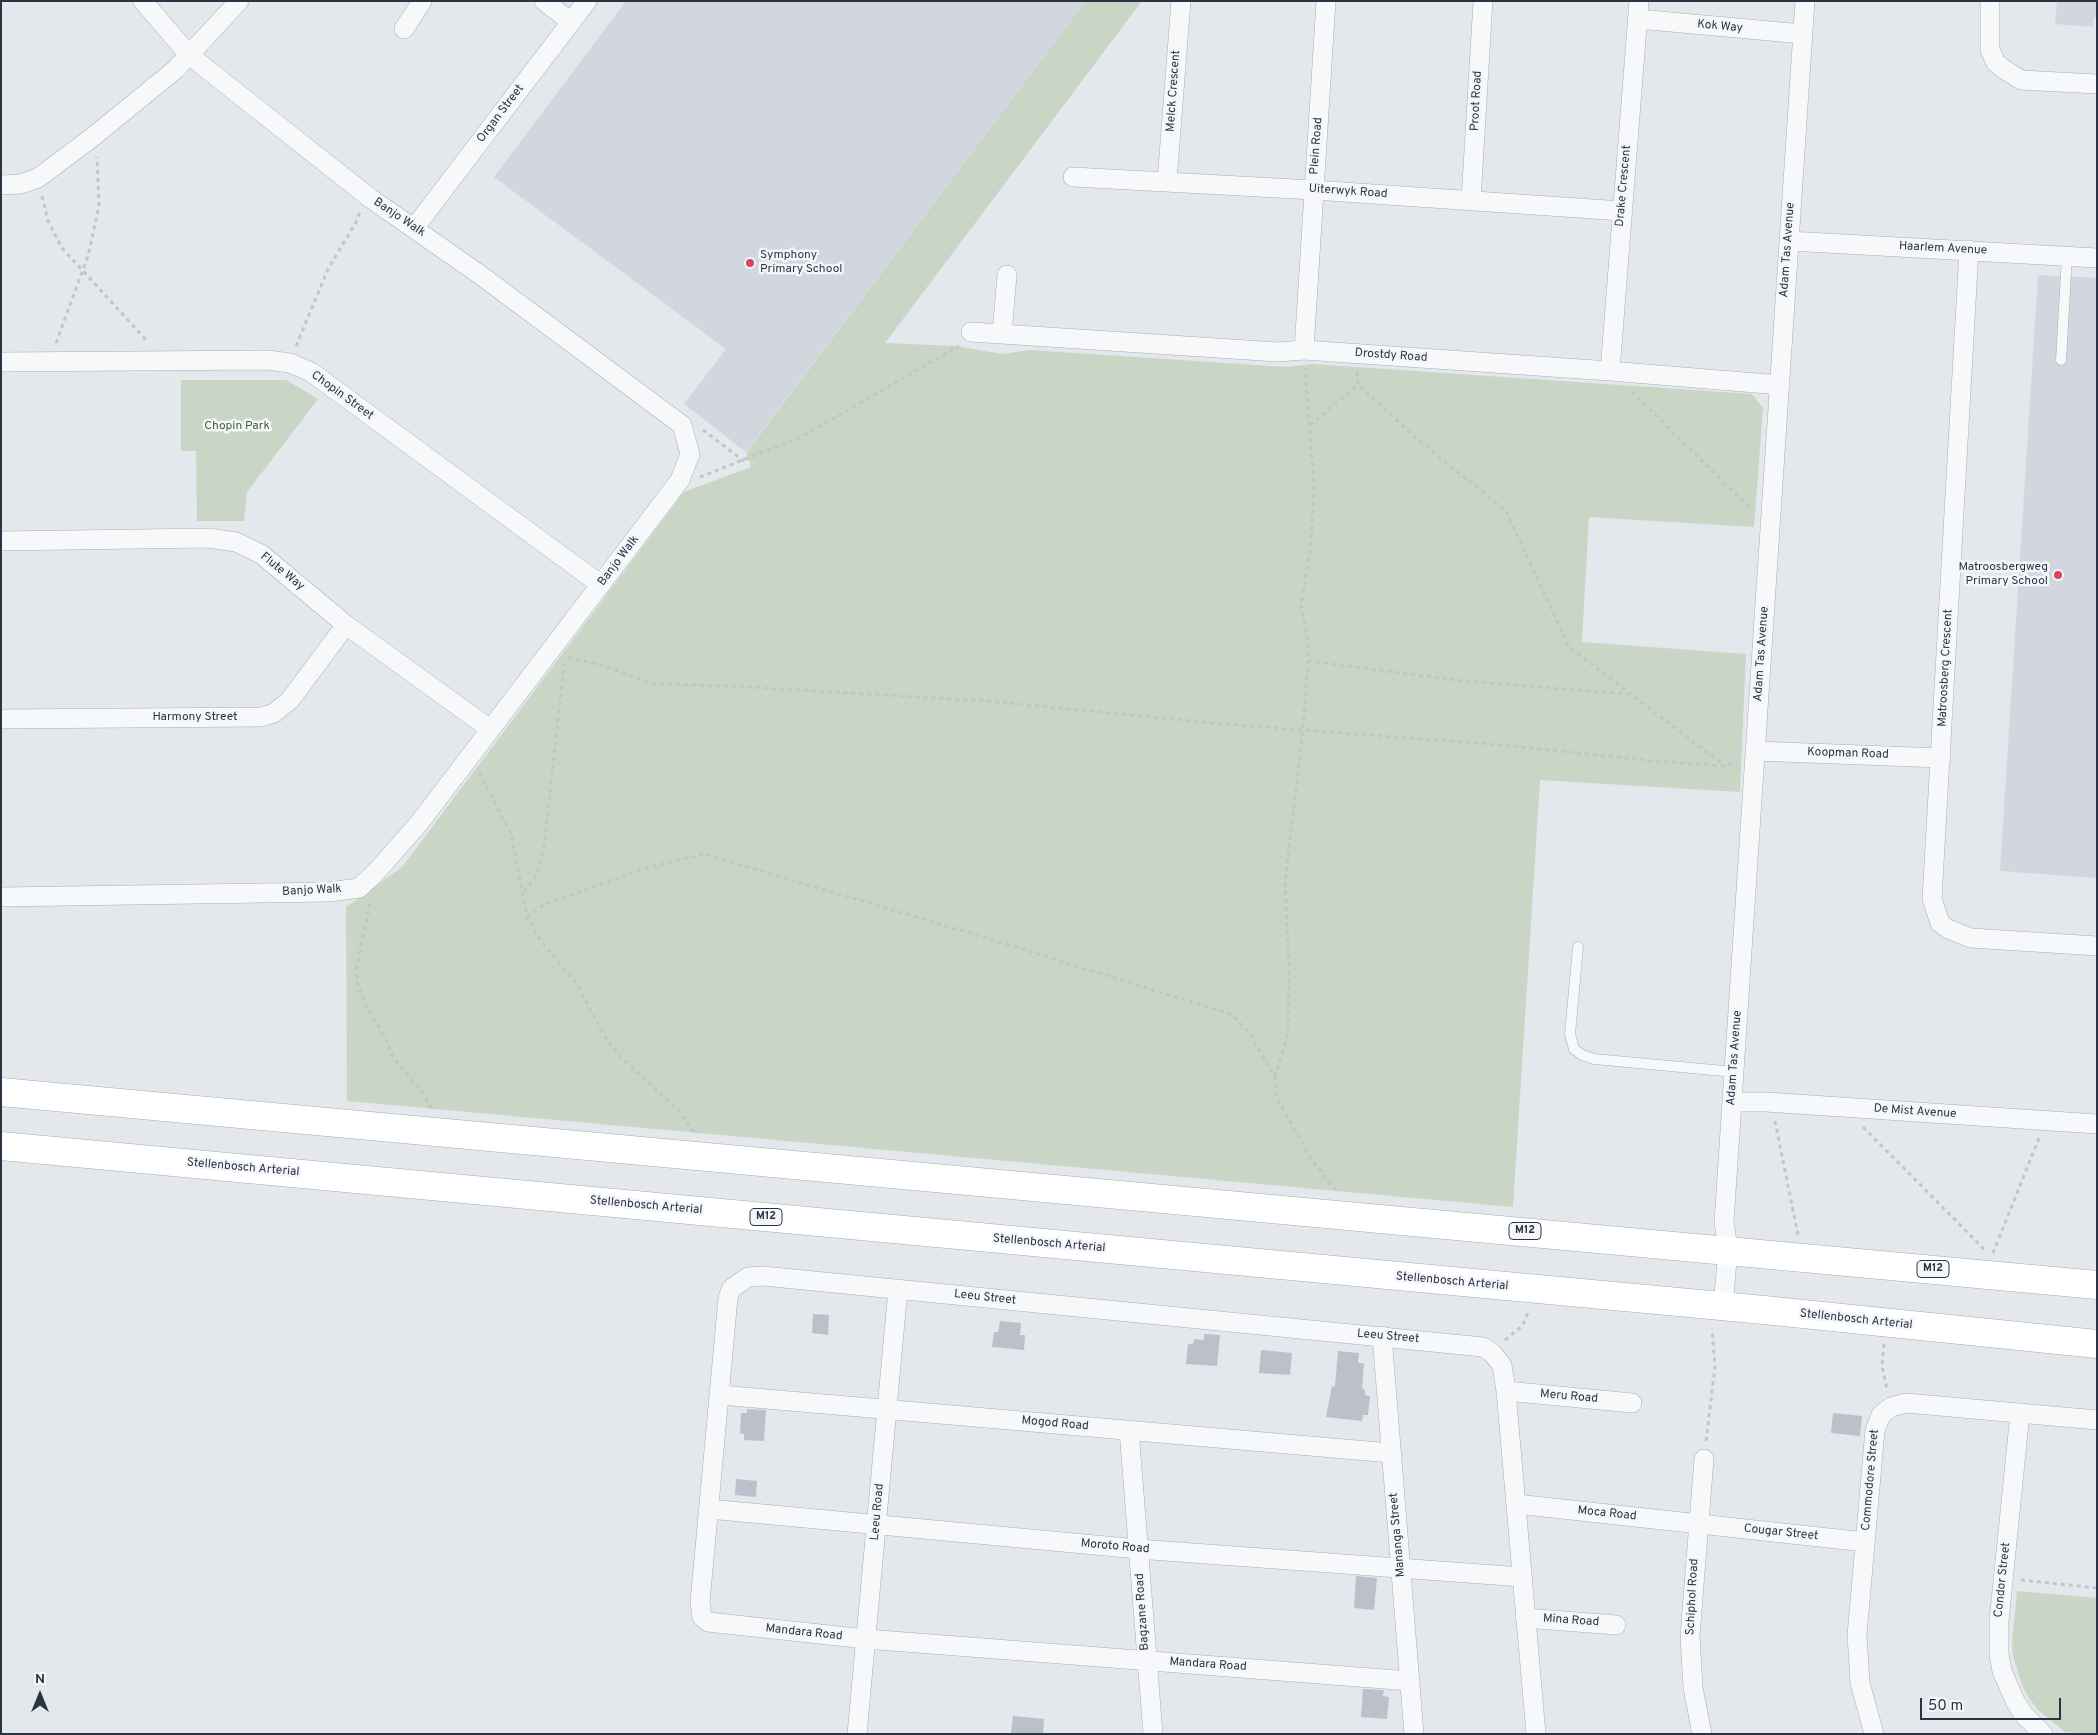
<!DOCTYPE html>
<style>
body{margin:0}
#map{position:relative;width:2098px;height:1735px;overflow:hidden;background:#e4e7ec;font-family:Overpass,sans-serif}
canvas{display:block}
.frame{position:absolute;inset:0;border:2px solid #2b3445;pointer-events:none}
.north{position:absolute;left:15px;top:1670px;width:50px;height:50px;-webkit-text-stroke:4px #f4f6f9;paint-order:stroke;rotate:0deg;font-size:14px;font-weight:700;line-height:20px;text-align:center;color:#2b3445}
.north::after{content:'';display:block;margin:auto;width:18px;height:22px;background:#2b3445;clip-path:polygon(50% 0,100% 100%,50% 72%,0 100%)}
.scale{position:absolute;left:1920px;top:1698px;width:141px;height:22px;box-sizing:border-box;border:2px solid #2b3445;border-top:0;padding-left:6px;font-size:15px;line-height:18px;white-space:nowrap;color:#2b3445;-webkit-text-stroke:4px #f4f6f9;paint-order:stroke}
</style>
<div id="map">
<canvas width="2098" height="1735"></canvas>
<div class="frame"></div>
<div class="north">N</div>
<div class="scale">50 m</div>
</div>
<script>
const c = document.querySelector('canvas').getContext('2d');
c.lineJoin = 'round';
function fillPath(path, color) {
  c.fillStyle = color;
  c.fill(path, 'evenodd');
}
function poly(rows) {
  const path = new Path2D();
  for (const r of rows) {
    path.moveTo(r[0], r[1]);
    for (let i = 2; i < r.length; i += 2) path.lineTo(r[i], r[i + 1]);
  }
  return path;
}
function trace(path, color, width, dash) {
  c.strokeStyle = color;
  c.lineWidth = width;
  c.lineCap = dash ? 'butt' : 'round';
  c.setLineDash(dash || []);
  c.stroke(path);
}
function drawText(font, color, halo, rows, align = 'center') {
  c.font = font + ' Overpass,sans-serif';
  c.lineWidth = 5;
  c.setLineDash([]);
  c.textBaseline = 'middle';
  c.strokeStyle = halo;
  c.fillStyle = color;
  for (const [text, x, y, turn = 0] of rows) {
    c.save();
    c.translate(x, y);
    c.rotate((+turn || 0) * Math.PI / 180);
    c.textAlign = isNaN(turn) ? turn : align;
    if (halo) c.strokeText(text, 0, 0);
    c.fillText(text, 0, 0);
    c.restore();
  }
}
fillPath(poly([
 [626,1,1086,1,746,452,684,404,726,349,494,177],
 [2057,1,2097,1,2097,18,2094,18,2093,27,2055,24],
 [2038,275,2097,278,2097,878,2000,871]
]), '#d2d6de');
fillPath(poly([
 [1086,1,1142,1,885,343,955,346,1002,354,1030,350,1286,367,1313,364,1752,394,1763,408,1754,527,1589,517,1582,642,1746,654,1740,792,1540,780,1513,1207,347,1101,346,907,402,867,684,492,751,467,746,453],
 [181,380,286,380,318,399,247,492,244,521,197,521,196,451,181,451],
 [2017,1591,2097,1598,2097,1734,2065,1732,2039,1711,2029,1698,2022,1685,2013,1656,2012,1641]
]), '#c9d6c5');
fillPath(poly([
 [813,1314,829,1315,828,1335,812,1333],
 [1000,1321,1021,1323,1020,1335,1025,1335,1024,1350,992,1347,994,1332,998,1332],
 [1204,1334,1220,1335,1217,1366,1186,1364,1188,1344,1193,1344,1194,1339,1204,1340],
 [1261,1350,1292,1353,1290,1375,1259,1373],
 [1338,1351,1359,1353,1358,1363,1364,1363,1362,1389,1365,1390,1365,1395,1370,1396,1368,1415,1363,1415,1362,1421,1326,1417,1332,1386,1335,1387],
 [747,1409,766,1410,764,1441,744,1440,744,1434,740,1433,741,1413,747,1413],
 [1833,1413,1862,1416,1860,1436,1831,1433],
 [736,1479,757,1481,756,1497,735,1495],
 [1356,1576,1377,1578,1374,1610,1354,1608],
 [1363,1689,1384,1690,1383,1696,1389,1697,1387,1719,1361,1717],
 [1013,1716,1044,1719,1043,1734,1011,1734]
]), '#bbc0ca');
const service = poly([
 [2061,360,2067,256],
 [1578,947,1570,1034,1574,1049,1582,1055,1594,1059,1735,1072]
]);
const minor = poly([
 [544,1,571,22],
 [1990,1,1990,50,1996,63,2005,70,2021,80,2097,84],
 [1638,19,1803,34],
 [404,29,422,1],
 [1073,177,1314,190,1622,211],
 [1167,181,1181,1],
 [1,185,21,184,38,178,94,136,176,69,239,1],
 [1471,200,1483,1],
 [415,227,587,1],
 [1789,241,2097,258],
 [1969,250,1932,899,1940,923,1948,929,1971,938,2097,946],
 [971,332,1278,352,1304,350,1610,371,1780,385],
 [1002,334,1007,275],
 [1304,350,1326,1],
 [1,362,267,360,290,363,311,372,601,585],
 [1610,371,1639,1],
 [1,541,208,538,236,542,261,554,346,625,490,729],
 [1,719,261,717,274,713,290,700,346,625],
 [1756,751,1941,758],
 [1,897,329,892,359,888,376,872,420,822,680,480,690,454,682,425,479,274,370,198,189,55,143,1],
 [1732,1102,1766,1102,2097,1124],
 [1723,1307,1728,1249,1724,1222,1805,1],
 [1382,1336,1414,1734],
 [1506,1391,1632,1403],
 [720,1395,1391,1453],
 [2020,1413,1999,1621,1999,1654,2002,1671,2015,1701,2024,1715,2043,1734],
 [1129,1430,1153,1734],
 [1516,1504,1865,1542],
 [709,1509,1138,1549,1522,1577],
 [1525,1618,1616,1625],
 [1410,1681,866,1639,708,1622,702,1617,700,1602,728,1298,731,1289,748,1277,763,1276,1483,1347,1492,1353,1502,1365,1506,1391,1536,1734],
 [857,1734,898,1289],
 [1702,1734,1693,1688,1690,1636,1704,1459],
 [1874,1734,1860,1683,1857,1635,1875,1430,1881,1415,1891,1407,1906,1403,2097,1420]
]);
const primary = poly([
 [1,1092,2097,1285],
 [1,1146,1764,1310,2097,1344]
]);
trace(service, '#a9aeb7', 11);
trace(minor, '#a9aeb7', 20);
trace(primary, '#a3abb8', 29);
trace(poly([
 [42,196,48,221,62,248,148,342],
 [56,343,88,256,99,206,97,157],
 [296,346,328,269,356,222,360,212],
 [1357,372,1358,385,1416,438,1506,511,1569,647,1725,766],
 [1632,392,1752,510],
 [1310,425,1358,385],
 [703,430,744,461],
 [700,477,803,436,959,346],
 [568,657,605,666,653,684,729,686,987,701,1224,724,1501,745,1654,761,1725,766,1737,760],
 [1308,661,1464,681,1628,694],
 [479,773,511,833,527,917,541,941,577,984,603,1034,619,1055,680,1112,694,1133],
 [524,891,535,878,544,849,564,664],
 [370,903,356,970,358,985,366,1006,381,1030,394,1058,423,1093,432,1109],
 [527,917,542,906,643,869,704,854,960,930,1231,1014,1250,1034,1275,1078,1277,1098,1312,1160,1337,1192],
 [1275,1077,1288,1034,1289,967,1285,882,1303,729,1308,661,1307,637,1301,605,1311,544,1314,485,1305,369],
 [1775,1121,1798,1235],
 [1863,1127,1987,1252],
 [1993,1253,2039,1138],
 [1505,1340,1522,1326,1529,1311],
 [1884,1344,1882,1366,1887,1389],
 [1706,1441,1715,1367,1712,1329],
 [2021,1580,2097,1588]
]), '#c2c5cb', 3, [4, 4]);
trace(service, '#f7f8fa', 10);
trace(minor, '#f7f8fa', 19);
trace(primary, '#fff', 28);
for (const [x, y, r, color] of [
 [750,263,5,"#d1495b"],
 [2058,575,5,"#d1495b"]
]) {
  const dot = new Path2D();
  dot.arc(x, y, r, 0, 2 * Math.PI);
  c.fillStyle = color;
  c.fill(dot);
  trace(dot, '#f4f6f9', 2);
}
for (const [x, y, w] of [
 [766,1217,32],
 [1525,1231,32],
 [1933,1269,32]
]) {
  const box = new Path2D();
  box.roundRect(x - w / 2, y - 8.5, w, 17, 4);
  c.fillStyle = '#f4f6f9';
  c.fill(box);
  trace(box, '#2b3445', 1);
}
drawText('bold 11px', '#2b3445', null, [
 ["M12",766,1217],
 ["M12",1525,1231],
 ["M12",1933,1269]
]);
drawText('12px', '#2b3445', '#f4f6f9', [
 ["Kok Way",1720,27,5],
 ["Melck Crescent",1174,91,-86],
 ["Proot Road",1477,101,-87],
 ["Organ Street",501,114,-53],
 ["Plein Road",1317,146,-86],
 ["Drake Crescent",1624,186,-85],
 ["Uiterwyk Road",1348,192,4],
 ["Banjo Walk",399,218,34],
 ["Haarlem Avenue",1943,249,3],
 ["Adam Tas Avenue",1788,250,-86],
 ["Drostdy Road",1391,356,4],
 ["Chopin Street",342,396,36],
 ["Banjo Walk",619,561,-53],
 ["Flute Way",282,572,39],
 ["Adam Tas Avenue",1762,654,-86],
 ["Matroosberg Crescent",1946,668,-87],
 ["Harmony Street",195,718],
 ["Koopman Road",1848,754,2],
 ["Banjo Walk",312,891,-3],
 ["Adam Tas Avenue",1735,1058,-86],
 ["De Mist Avenue",1915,1112,4],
 ["Stellenbosch Arterial",243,1168,5],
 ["Stellenbosch Arterial",646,1206,5],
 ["Stellenbosch Arterial",1049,1244,5],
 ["Stellenbosch Arterial",1452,1282,5],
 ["Leeu Street",985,1298,6],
 ["Stellenbosch Arterial",1856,1320,6],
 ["Leeu Street",1388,1337,5],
 ["Meru Road",1569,1397,5],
 ["Mogod Road",1055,1424,5],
 ["Commodore Street",1871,1480,-85],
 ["Leeu Road",878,1512,-85],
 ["Moca Road",1607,1514,6],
 ["Cougar Street",1781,1533,6],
 ["Mananga Street",1398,1535,-95],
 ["Moroto Road",1115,1547,5],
 ["Condor Street",2003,1580,-84],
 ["Schiphol Road",1693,1597,-87],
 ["Bagzane Road",1143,1612,-94],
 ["Mina Road",1571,1621,4],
 ["Mandara Road",804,1633,6],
 ["Mandara Road",1208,1665,4]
]);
drawText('12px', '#2b3445', '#f4f6f9', [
 ["Symphony",760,256],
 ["Primary School",760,270],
 ["Matroosbergweg",2048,568,"right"],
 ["Primary School",2048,582,"right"]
], 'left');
drawText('12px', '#3f6138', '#f4f6f9', [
 ["Chopin Park",237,427]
]);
</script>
